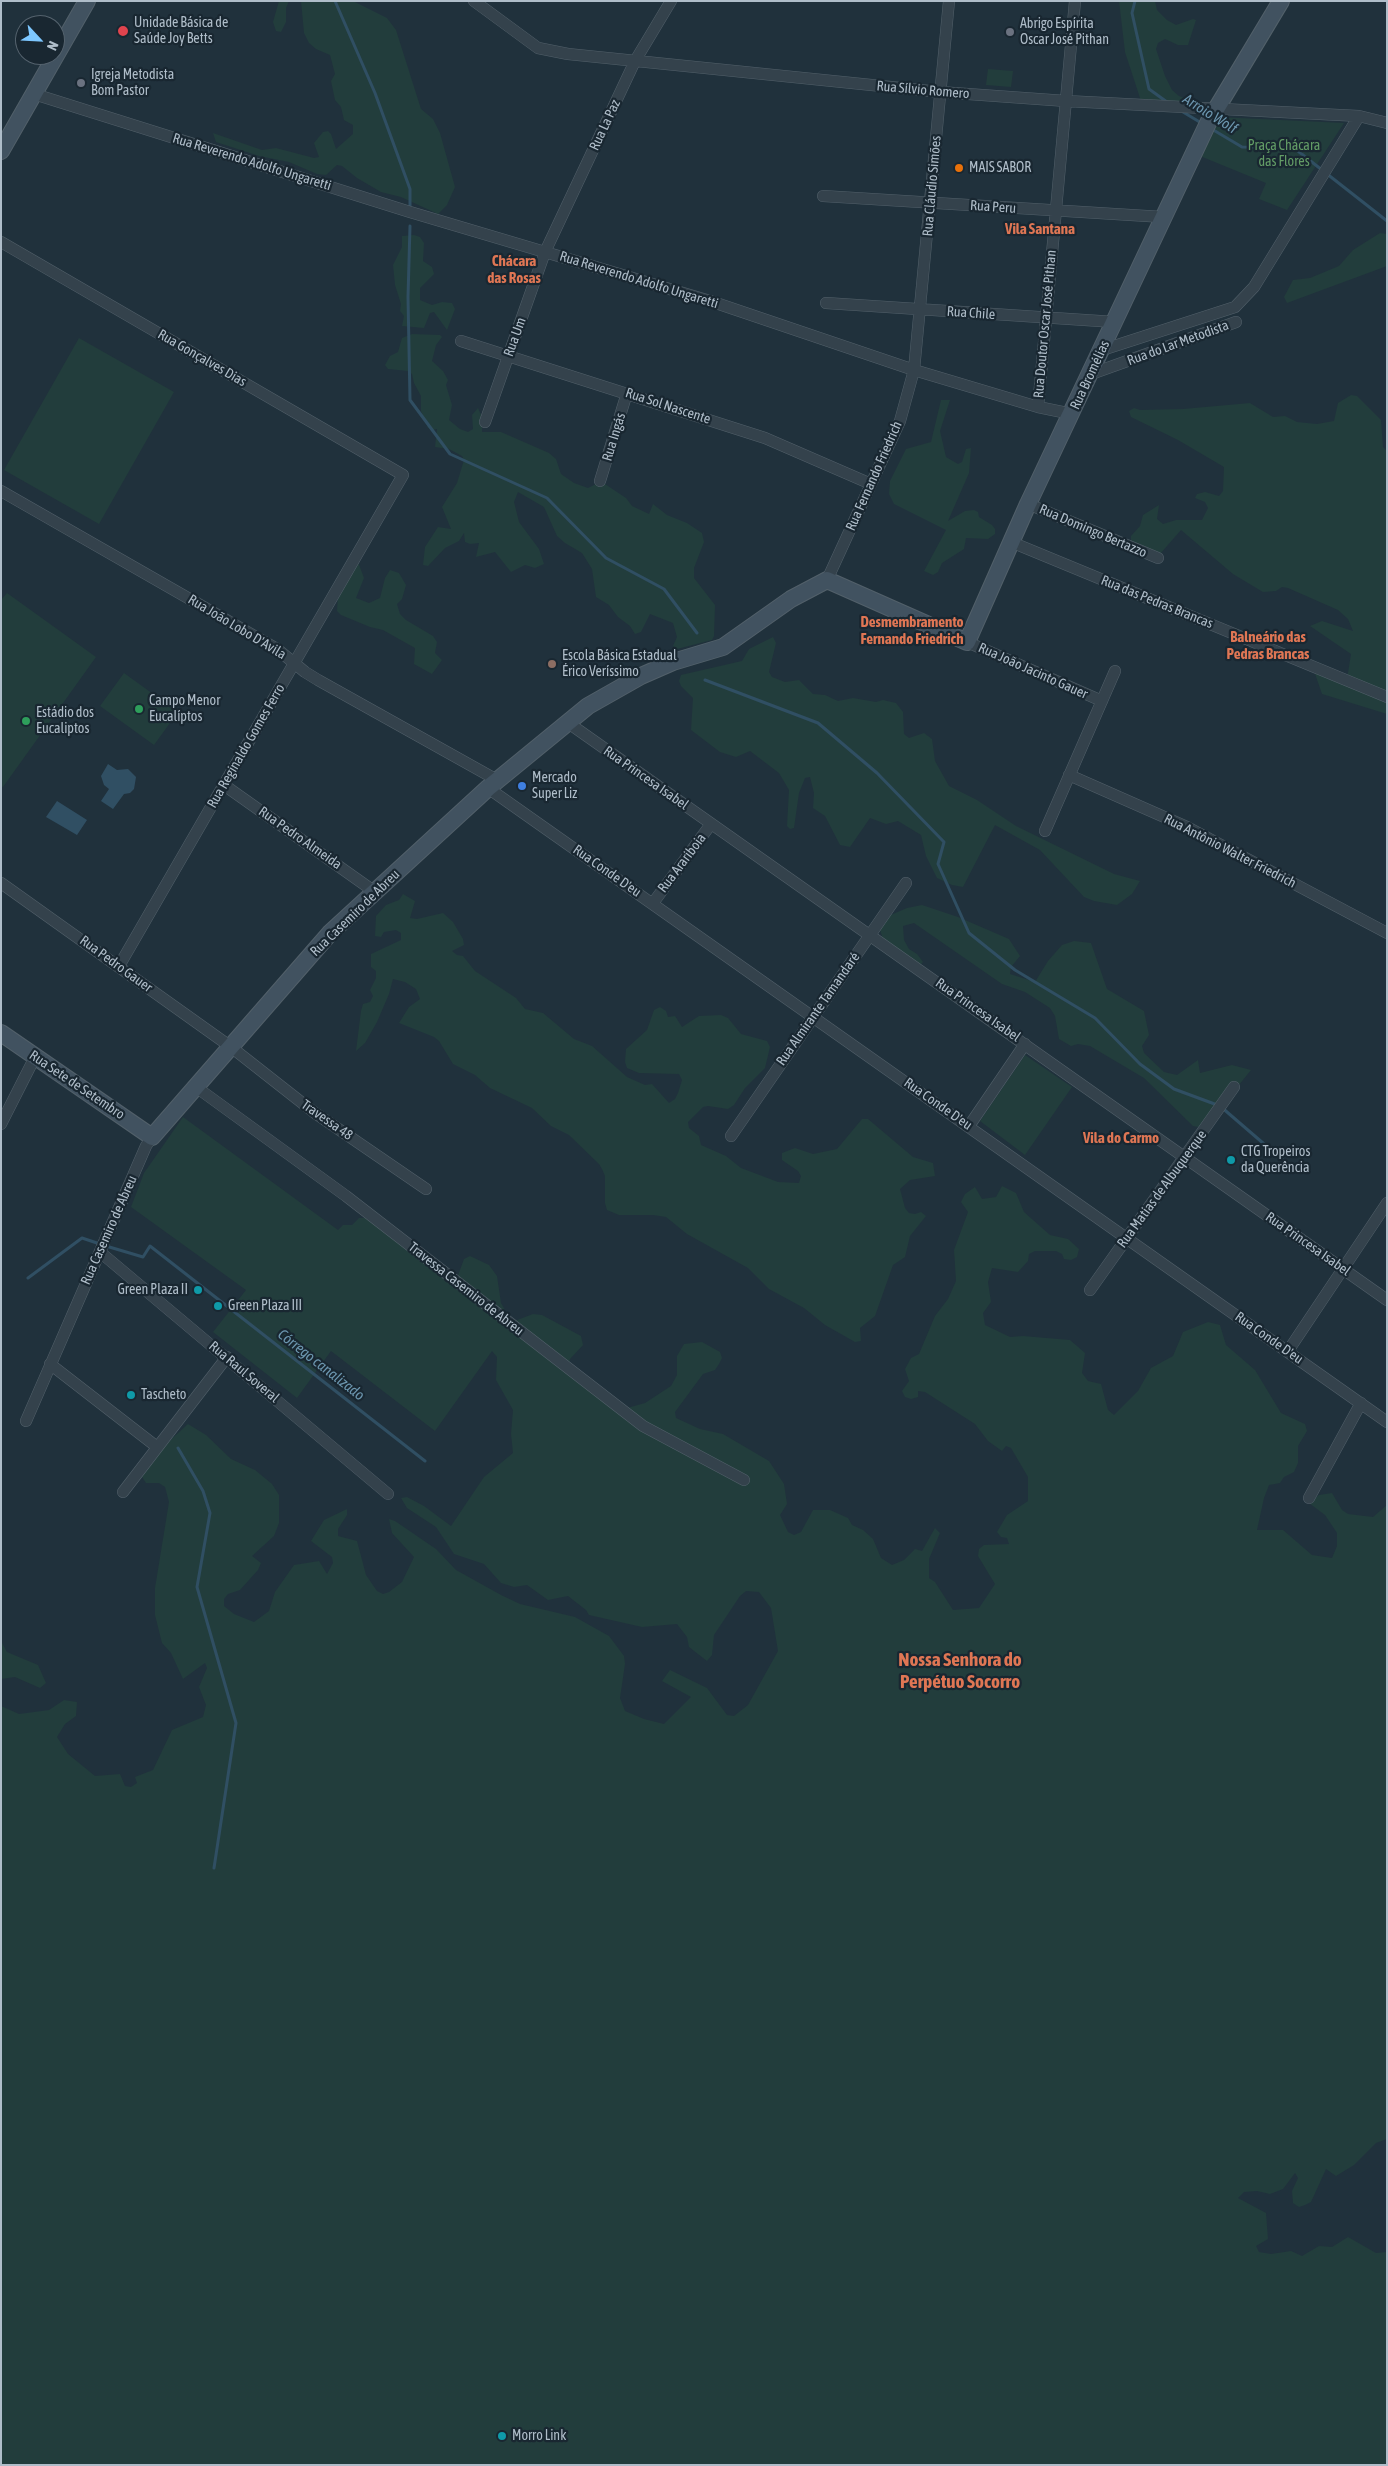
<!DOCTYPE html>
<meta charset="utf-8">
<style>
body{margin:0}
#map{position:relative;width:1388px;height:2466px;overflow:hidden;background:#20313c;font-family:"Asap Condensed",sans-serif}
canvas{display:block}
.frame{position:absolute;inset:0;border:2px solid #afbdc9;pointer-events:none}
.north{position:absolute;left:15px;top:15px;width:50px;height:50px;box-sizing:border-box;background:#192731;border:1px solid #55636e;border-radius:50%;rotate:115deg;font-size:14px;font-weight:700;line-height:20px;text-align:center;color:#afbdc9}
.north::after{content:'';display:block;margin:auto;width:18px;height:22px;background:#7dc7ff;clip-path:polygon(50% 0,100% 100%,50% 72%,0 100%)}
</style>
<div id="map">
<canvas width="1388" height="2466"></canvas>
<div class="frame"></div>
<div class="north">N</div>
</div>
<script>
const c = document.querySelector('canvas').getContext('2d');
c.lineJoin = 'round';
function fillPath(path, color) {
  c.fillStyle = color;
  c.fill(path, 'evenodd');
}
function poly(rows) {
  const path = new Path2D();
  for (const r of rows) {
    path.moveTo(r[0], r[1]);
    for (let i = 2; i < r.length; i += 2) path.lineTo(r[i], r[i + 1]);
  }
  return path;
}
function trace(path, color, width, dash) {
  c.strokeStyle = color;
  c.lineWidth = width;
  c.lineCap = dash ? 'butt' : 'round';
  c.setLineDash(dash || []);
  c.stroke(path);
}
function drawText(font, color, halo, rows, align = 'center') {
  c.font = font + ' "Asap Condensed",sans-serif';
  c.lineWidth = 4.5;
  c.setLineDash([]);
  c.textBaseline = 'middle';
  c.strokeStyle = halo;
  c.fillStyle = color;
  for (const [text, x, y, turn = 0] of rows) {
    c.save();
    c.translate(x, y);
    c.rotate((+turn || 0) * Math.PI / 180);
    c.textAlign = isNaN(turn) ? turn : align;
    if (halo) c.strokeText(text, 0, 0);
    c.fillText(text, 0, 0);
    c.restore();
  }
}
fillPath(poly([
 [279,1,289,1,286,8,286,22,281,32,276,31,273,22],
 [301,1,353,1,387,18,396,30,421,109,433,119,440,133,455,187,447,205,438,214,401,197,381,192,357,178,342,166,337,165,326,175,317,174,289,162,259,156,216,142,213,133,262,150,276,148,314,158,319,157,314,143,323,132,328,131,331,134,336,149,353,134,353,125,344,120,341,107,335,100,331,81,335,74,330,55,316,49,309,43,304,33],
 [1119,1,1155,1,1157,10,1167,20,1176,25,1193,19,1196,20,1188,45,1178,45,1165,39,1158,43,1156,49,1165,76,1172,90,1179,96,1190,100,1188,103,1141,101,1125,52],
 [988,69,1013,71,1011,87,986,85],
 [1218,117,1344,123,1287,210,1259,199,1266,183,1200,156],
 [1380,233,1387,234,1387,266,1287,303,1284,297,1293,280,1310,278,1339,266,1353,250],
 [414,235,420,237,424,243,423,261,432,267,434,274,420,288,420,300,432,305,442,302,452,303,455,309,447,330,434,312,430,313,424,328,402,326,404,316,400,311,401,304,395,285,393,265,402,247,402,236],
 [412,334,440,335,442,337,436,345,432,361,443,371,448,380,446,385,452,405,449,420,460,429,468,432,473,429,472,415,478,408,482,417,482,432,501,432,549,453,556,459,561,474,574,483,588,488,596,484,605,484,626,498,632,506,649,514,653,504,667,515,687,523,702,533,704,542,694,568,694,578,715,605,714,636,712,640,677,649,673,646,677,637,673,623,650,614,641,632,635,634,630,626,618,617,609,605,596,597,592,569,582,553,565,543,557,536,544,507,518,492,514,502,519,522,539,549,544,564,535,568,525,565,511,572,495,552,476,557,479,543,470,544,465,542,464,533,459,541,445,548,428,566,423,565,425,547,438,527,451,529,442,507,457,483,464,460,462,456,449,449,435,447,437,429,433,430,428,428,421,411,421,396,414,383,412,374,408,371,388,369,385,365,390,356,398,352,402,338],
 [79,338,174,392,99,524,4,470],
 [1351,395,1357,396,1381,420,1383,447,1387,451,1387,714,1322,694,1312,665,1347,679,1351,654,1310,626,1322,621,1353,631,1348,619,1338,610,1288,588,1282,587,1276,591,1263,592,1233,574,1181,530,1160,554,1131,542,1131,536,1140,526,1143,515,1159,505,1157,519,1163,524,1176,520,1202,520,1208,508,1205,502,1195,498,1197,494,1205,492,1219,496,1223,491,1224,467,1178,440,1131,417,1129,411,1134,408,1140,410,1183,409,1250,403,1273,417,1285,416,1297,422,1317,424,1334,421,1338,403],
 [941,400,950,400,940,431,946,457,958,464,962,462,966,449,971,448,969,473,948,521,965,511,974,510,978,512,979,517,992,525,995,529,995,534,988,539,966,538,964,549,942,563,938,572,933,575,924,571,946,530,894,504,889,494,890,481,906,449,931,442],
 [358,562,364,578,356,598,369,603,380,598,385,578,390,570,399,573,406,585,402,599,397,604,400,614,406,620,433,636,437,642,435,653,442,660,432,674,414,664,415,648,383,630,370,627,341,615,337,611,338,595,343,591,342,588],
 [7,593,96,657,3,787,1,786,1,600],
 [773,637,776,643,769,672,772,677,785,682,799,680,813,694,825,695,838,701,853,698,876,702,883,700,896,703,903,712,904,734,909,738,924,733,932,739,935,761,949,786,977,800,1016,826,1114,874,1140,881,1132,894,1117,905,1094,901,1084,897,1040,850,995,825,963,887,952,885,937,878,926,856,921,835,898,821,886,824,870,818,850,847,840,845,825,816,813,808,814,793,810,777,805,778,799,793,794,828,790,829,787,826,789,790,779,773,750,751,736,757,720,752,691,730,693,698,681,686,679,681,681,675,742,661,749,649],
 [124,673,178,712,154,745,100,706],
 [403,894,415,901,410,918,417,919,443,913,453,922,463,939,464,945,452,951,457,955,463,956,475,971,516,998,525,1009,543,1013,574,1039,592,1046,627,1077,645,1085,652,1084,669,1103,675,1099,678,1093,682,1080,679,1074,639,1073,627,1068,625,1062,626,1049,647,1030,654,1010,660,1007,666,1011,668,1017,675,1016,682,1027,699,1016,721,1015,728,1018,741,1034,767,1041,770,1047,765,1068,745,1088,734,1105,728,1109,708,1106,703,1107,688,1122,689,1128,699,1136,701,1145,726,1156,741,1168,778,1182,799,1183,801,1176,798,1171,782,1160,782,1153,795,1148,813,1154,837,1149,862,1119,868,1119,913,1157,933,1163,935,1176,910,1180,900,1189,905,1208,909,1213,915,1214,921,1212,926,1216,910,1236,905,1257,893,1265,875,1316,860,1328,861,1341,855,1342,825,1325,804,1308,769,1289,748,1268,687,1234,666,1217,653,1215,619,1215,607,1210,605,1203,605,1176,602,1169,599,1164,569,1135,551,1126,532,1108,490,1088,475,1075,453,1064,439,1041,434,1037,399,1023,409,1007,420,999,416,989,405,982,393,979,389,994,377,1022,365,1043,356,1051,361,1011,363,1004,370,1002,373,996,370,990,376,978,376,971,371,967,371,954,401,940,401,933,396,930,384,932,381,937,375,936,376,916,386,905,399,900],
 [922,905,958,917,1009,939,1020,956,1011,967,1010,974,1035,982,1048,961,1062,945,1074,941,1091,943,1107,989,1144,1011,1149,1035,1142,1046,1144,1053,1164,1072,1177,1075,1198,1060,1200,1073,1232,1065,1251,1070,1213,1117,1198,1127,1193,1126,1144,1078,1090,1046,1078,1044,1071,1046,1059,1039,1055,1016,1050,1008,1025,992,1002,984,914,923,903,926,904,940,909,949,917,954,923,962,920,965,883,939,880,930,886,917,907,908],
 [1025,1055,1072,1087,1025,1155,980,1121],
 [183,1117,338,1230,343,1225,352,1225,359,1218,370,1218,457,1278,464,1259,470,1256,489,1265,497,1276,501,1303,512,1322,533,1314,542,1315,581,1336,583,1345,570,1359,568,1367,620,1410,645,1403,671,1386,677,1375,677,1356,684,1344,702,1342,720,1352,722,1358,719,1364,715,1370,703,1374,675,1412,676,1418,700,1429,723,1434,769,1461,784,1484,787,1504,780,1515,788,1532,794,1535,801,1532,813,1510,830,1510,848,1518,852,1525,863,1530,873,1539,881,1558,892,1565,904,1560,915,1549,922,1551,935,1528,940,1533,929,1559,929,1578,935,1582,953,1610,979,1608,995,1584,978,1556,979,1549,984,1545,1009,1544,1007,1538,1001,1537,997,1532,1007,1515,1028,1501,1028,1477,1011,1448,1006,1446,1002,1451,988,1441,975,1424,925,1392,918,1391,918,1397,911,1399,905,1397,902,1391,909,1381,905,1369,911,1358,919,1354,935,1316,948,1299,956,1281,954,1250,968,1212,961,1202,965,1194,975,1187,982,1199,996,1197,1002,1186,1016,1193,1024,1212,1050,1235,1068,1239,1079,1249,1077,1257,1071,1260,1064,1259,1062,1254,1056,1251,1035,1251,1029,1254,1028,1261,1018,1272,992,1268,988,1282,991,1302,983,1313,985,1325,1010,1337,1023,1336,1070,1340,1085,1353,1082,1373,1088,1381,1101,1384,1108,1410,1114,1415,1138,1391,1151,1368,1173,1356,1183,1332,1208,1322,1220,1325,1226,1345,1255,1370,1281,1413,1305,1424,1307,1431,1298,1446,1298,1463,1294,1472,1284,1477,1280,1483,1269,1485,1264,1498,1257,1530,1283,1530,1312,1555,1332,1558,1337,1546,1337,1533,1325,1515,1309,1503,1319,1495,1332,1493,1342,1510,1348,1514,1373,1517,1387,1505,1387,2139,1376,2143,1354,2165,1336,2176,1326,2169,1311,2202,1305,2205,1299,2207,1293,2203,1292,2191,1298,2178,1295,2173,1283,2189,1270,2194,1257,2191,1244,2192,1238,2198,1266,2213,1268,2239,1256,2246,1259,2252,1271,2254,1291,2251,1302,2256,1319,2246,1332,2247,1348,2237,1376,2253,1387,2252,1387,2465,1,2465,1,1706,19,1714,49,1710,64,1700,77,1702,76,1716,65,1724,57,1737,68,1754,95,1776,120,1774,125,1786,131,1787,137,1783,135,1777,153,1770,172,1730,203,1717,206,1705,199,1687,207,1668,205,1663,183,1679,171,1653,162,1643,155,1615,155,1588,169,1502,165,1487,159,1483,146,1483,142,1477,155,1454,188,1424,206,1435,231,1459,255,1470,272,1484,279,1495,279,1523,274,1536,252,1556,261,1563,258,1570,240,1590,228,1594,224,1599,224,1606,234,1614,254,1622,269,1611,275,1592,294,1565,319,1561,327,1574,333,1563,332,1557,311,1541,324,1520,347,1509,347,1515,338,1529,338,1536,357,1541,366,1575,377,1591,383,1594,389,1592,402,1582,414,1557,392,1533,389,1519,395,1521,436,1549,456,1570,501,1595,520,1604,575,1617,609,1636,624,1656,625,1664,620,1698,625,1711,644,1719,664,1724,691,1697,662,1681,670,1670,707,1688,727,1715,734,1716,748,1705,778,1651,771,1608,759,1592,746,1591,740,1596,714,1635,712,1655,707,1661,689,1647,687,1637,677,1624,642,1627,589,1615,586,1610,568,1596,548,1600,527,1585,514,1587,501,1583,484,1564,454,1554,436,1527,407,1508,401,1498,407,1497,424,1506,451,1526,484,1477,513,1453,511,1434,513,1410,496,1380,497,1357,492,1351,435,1431,331,1351,297,1398,213,1332,246,1290,131,1207,144,1173],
 [1,1641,7,1652,38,1665,46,1683,40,1688,15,1677,1,1679]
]), '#223d3c');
fillPath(poly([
 [108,764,117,770,128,769,136,777,134,789,130,793,124,794,113,809,101,801,109,789,104,785,101,776],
 [57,801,87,820,77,835,46,817]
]), '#304f63');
trace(poly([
 [335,1,375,93,410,189,410,209],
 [1135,1,1132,13,1149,89,1167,102],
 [1183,112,1203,124],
 [1210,128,1242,147,1294,148,1387,221],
 [410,226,408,297,410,400,450,454,547,498,606,558,664,589,697,633],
 [705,680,818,723,877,773,944,842,938,864,969,933,1015,970,1095,1018,1140,1064,1174,1089,1220,1106,1285,1162],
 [106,1246,143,1257,150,1246,425,1461],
 [28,1278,82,1238,100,1244],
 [178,1448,203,1491,210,1513,197,1587,236,1723,214,1868]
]), '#304f63', 3);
const street = poly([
 [474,1,538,48,568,54,940,92,1066,101,1359,116,1387,123],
 [34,94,410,212,710,301,914,370,1038,407,1072,414],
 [823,196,1163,217],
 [1,242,403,475,119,966],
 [826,303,1115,322],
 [461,341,765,438,871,484],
 [1102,350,1235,307,1254,287,1359,116],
 [1091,374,1236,322],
 [1038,407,1075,1],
 [485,422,545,252,635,61,671,1],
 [600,481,627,393],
 [1,491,277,649,305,672,318,680,497,780],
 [1028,504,1158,558],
 [1011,542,1387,697],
 [827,580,900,421,914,370,949,1],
 [967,642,1102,701],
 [567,722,1387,1300],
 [1069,775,1187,827,1387,933],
 [224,785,375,892],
 [488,788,1387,1422],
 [1045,831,1115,671],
 [1,883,231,1047,315,1113,426,1189],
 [653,903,711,824],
 [196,1087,346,1196,643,1426,744,1480],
 [1,1124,35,1057],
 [969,1126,1025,1044],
 [731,1136,906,883],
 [100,1252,388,1494],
 [1090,1290,1234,1087],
 [1288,1351,1387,1203],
 [50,1364,157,1447],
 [26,1421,146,1146,152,1137],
 [123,1492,227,1357],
 [1309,1498,1361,1403]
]);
const secondary = poly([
 [1,151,87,1],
 [1,1033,152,1137,330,933,488,788,588,706,641,676,673,662,723,647,791,599,827,580,967,642,1028,504,1209,121,1281,1]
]);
trace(street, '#52606a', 12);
trace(secondary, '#52606a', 18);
trace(street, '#34424c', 11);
trace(secondary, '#415260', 16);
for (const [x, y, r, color] of [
 [123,31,6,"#e0444e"],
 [1010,32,5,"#6b7280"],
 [81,83,5,"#6b7280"],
 [959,168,5,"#e8710a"],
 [552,664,5,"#8d6e63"],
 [139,709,5,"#2e9e5b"],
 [26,721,5,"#2e9e5b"],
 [522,786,5,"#3f7fe0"],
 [1231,1160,5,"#0f9aa8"],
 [198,1290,5,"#0f9aa8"],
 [218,1306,5,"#0f9aa8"],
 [131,1395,5,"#0f9aa8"],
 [502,2436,5,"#0f9aa8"]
]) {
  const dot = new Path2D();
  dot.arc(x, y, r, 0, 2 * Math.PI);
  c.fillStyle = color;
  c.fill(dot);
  trace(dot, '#192731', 2);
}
drawText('14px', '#afbdc9', '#192731', [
 ["Unidade Básica de",134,23],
 ["Saúde Joy Betts",134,39],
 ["Abrigo Espírita",1020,24],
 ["Oscar José Pithan",1020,40],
 ["Igreja Metodista",91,75],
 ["Bom Pastor",91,91],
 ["MAIS SABOR",969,168],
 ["Escola Básica Estadual",562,656],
 ["Érico Veríssimo",562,672],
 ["Campo Menor",149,701],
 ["Eucalíptos",149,717],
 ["Estádio dos",36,713],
 ["Eucaliptos",36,729],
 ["Mercado",532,778],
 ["Super Liz",532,794],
 ["CTG Tropeiros",1241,1152],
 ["da Querência",1241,1168],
 ["Green Plaza II",188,1290,"right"],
 ["Green Plaza III",228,1306],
 ["Tascheto",141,1395],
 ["Morro Link",512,2436]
], 'left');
drawText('14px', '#afbdc9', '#192731', [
 ["Rua Sílvio Romero",923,90,5],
 ["Rua La Paz",605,125,-65],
 ["Rua Reverendo Adolfo Ungaretti",252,162,17],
 ["Rua Cláudio Simões",932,186,-85],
 ["Rua Peru",993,207,4],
 ["Rua Reverendo Adolfo Ungaretti",639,280,17],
 ["Rua Chile",971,313,4],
 ["Rua Doutor Oscar José Pithan",1045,324,-85],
 ["Rua Um",515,337,-70],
 ["Rua do Lar Metodista",1178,343,-20],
 ["Rua Gonçalves Dias",202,358,30],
 ["Rua Bromélias",1090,375,-65],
 ["Rua Sol Nascente",668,406,18],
 ["Rua Ingás",614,437,-73],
 ["Rua Fernando Friedrich",874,476,-66],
 ["Rua Domingo Bertazzo",1093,531,23],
 ["Rua das Pedras Brancas",1157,602,22],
 ["Rua João Lobo D'Avila",237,627,31],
 ["Rua João Jacinto Gauer",1033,671,24],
 ["Rua Reginaldo Gomes Ferro",246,746,-60],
 ["Rua Princesa Isabel",646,778,35],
 ["Rua Pedro Almeida",300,838,35],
 ["Rua Antônio Walter Friedrich",1230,851,27],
 ["Rua Arariboia",682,863,-53],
 ["Rua Conde D'eu",607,871,35],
 ["Rua Casemiro de Abreu",355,913,-44],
 ["Rua Pedro Gauer",116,964,36],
 ["Rua Almirante Tamandaré",818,1009,-55],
 ["Rua Princesa Isabel",978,1010,35],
 ["Rua Sete de Setembro",77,1085,34],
 ["Rua Conde D'eu",938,1104,35],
 ["Travessa 48",327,1120,35],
 ["Rua Matias de Albuquerque",1162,1189,-54],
 ["Rua Casemiro de Abreu",109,1230,-66],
 ["Rua Princesa Isabel",1308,1244,35],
 ["Travessa Casemiro de Abreu",466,1289,38],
 ["Rua Conde D'eu",1269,1338,35],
 ["Rua Raul Soveral",244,1372,40]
]);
drawText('14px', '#639c66', '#192731', [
 ["Praça Chácara",1284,146],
 ["das Flores",1284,162]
]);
drawText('italic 15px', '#6c96af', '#192731', [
 ["Arroio Wolf",1210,114,32],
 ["Córrego canalizado",321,1365,38]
]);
drawText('bold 15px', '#df7654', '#192731', [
 ["Vila Santana",1040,229],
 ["Chácara",514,261],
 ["das Rosas",514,278],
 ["Desmembramento",912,622],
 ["Fernando Friedrich",912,639],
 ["Balneário das",1268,637],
 ["Pedras Brancas",1268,654],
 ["Vila do Carmo",1121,1138]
]);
drawText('bold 19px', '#df7654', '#192731', [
 ["Nossa Senhora do",960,1660],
 ["Perpétuo Socorro",960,1682]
]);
</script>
